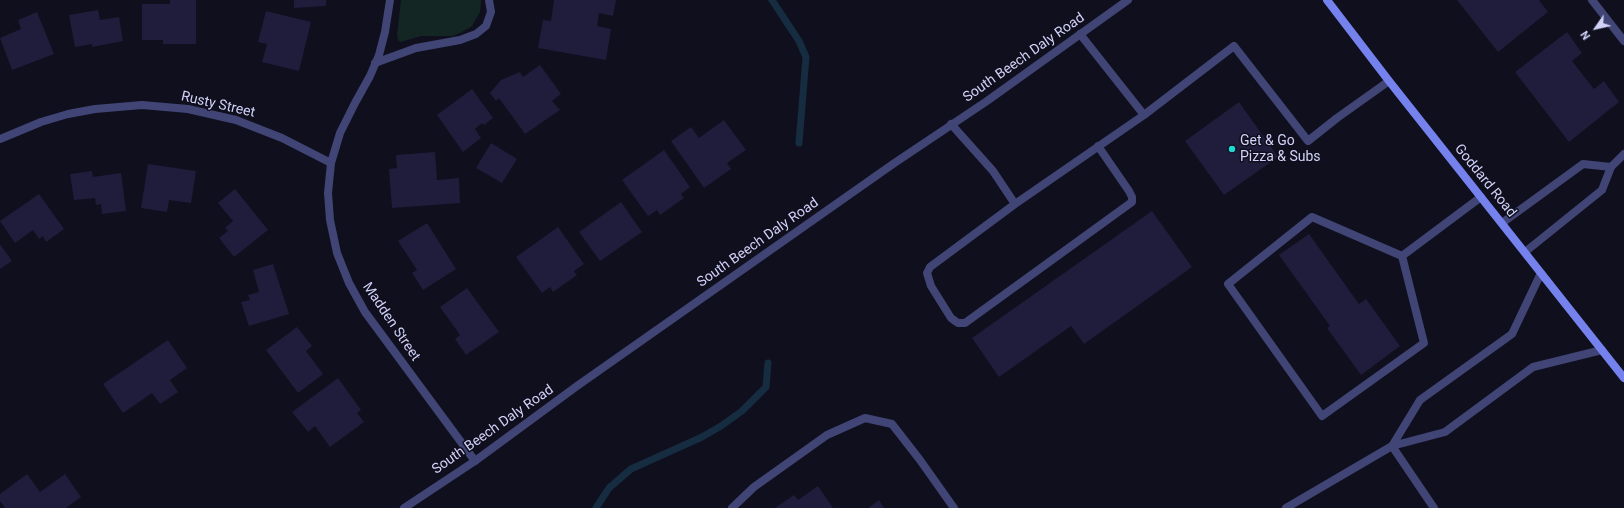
<!DOCTYPE html>
<style>
body{margin:0}
#map{position:relative;width:1624px;height:508px;overflow:hidden;background:#0f0f1d;font-family:Roboto,sans-serif}
canvas{display:block}
.north{position:absolute;left:1576px;top:8px;width:40px;height:40px;-webkit-text-stroke:3px #0f0f1d;paint-order:stroke;rotate:236deg;font-size:11px;font-weight:700;line-height:16px;text-align:center;color:#d1d2f9}
.north::after{content:'';display:block;margin:auto;width:14px;height:18px;background:#d1d2f9;clip-path:polygon(50% 0,100% 100%,50% 72%,0 100%)}
</style>
<div id="map">
<canvas width="1624" height="508"></canvas>
<div class="north">N</div>
</div>
<script>
const c = document.querySelector('canvas').getContext('2d');
c.lineJoin = 'round';
function fillPath(path, color) {
  c.fillStyle = color;
  c.fill(path, 'evenodd');
}
function poly(rows) {
  const path = new Path2D();
  for (const r of rows) {
    path.moveTo(r[0], r[1]);
    for (let i = 2; i < r.length; i += 2) path.lineTo(r[i], r[i + 1]);
  }
  return path;
}
function trace(path, color, width, dash) {
  c.strokeStyle = color;
  c.lineWidth = width;
  c.lineCap = dash ? 'butt' : 'round';
  c.setLineDash(dash || []);
  c.stroke(path);
}
function drawText(font, color, halo, rows, align = 'center') {
  c.font = font + ' Roboto,sans-serif';
  c.lineWidth = 3;
  c.setLineDash([]);
  c.textBaseline = 'middle';
  c.strokeStyle = halo;
  c.fillStyle = color;
  for (const [text, x, y, turn = 0] of rows) {
    c.save();
    c.translate(x, y);
    c.rotate((+turn || 0) * Math.PI / 180);
    c.textAlign = isNaN(turn) ? turn : align;
    if (halo) c.strokeText(text, 0, 0);
    c.fillText(text, 0, 0);
    c.restore();
  }
}
fillPath(poly([
 [401,0,481,0,480,12,472,26,462,32,453,36,421,36,401,42,398,40,397,35]
]), '#132623');
trace(poly([
 [772,0,799,41,806,57,799,143],
 [596,508,609,488,631,469,702,437,721,426,742,411,766,387,768,363]
]), '#152c41', 7);
fillPath(poly([
 [170,0,196,0,196,44,163,44,163,40,142,40,142,4,170,4],
 [294,0,326,0,326,6,294,8],
 [554,0,616,0,613,16,599,13,597,26,611,29,606,60,538,48,543,20,551,21],
 [1457,0,1539,0,1548,12,1498,52],
 [98,10,100,20,119,17,123,41,92,47,92,44,75,47,69,15],
 [266,11,311,22,299,71,262,62,267,44,258,42],
 [37,12,54,54,12,70,0,38,21,29,18,20],
 [1567,32,1582,53,1572,61,1594,89,1604,81,1619,102,1569,142,1515,72],
 [540,65,561,94,552,101,560,110,525,134,499,98,496,101,490,93,501,80,520,72,523,77],
 [472,89,493,118,484,125,482,123,475,129,481,138,463,152,437,115],
 [1239,102,1278,157,1224,195,1185,141],
 [724,120,746,150,727,163,731,169,704,188,671,141,691,127,699,138],
 [491,143,517,159,502,183,476,168],
 [664,150,690,187,681,194,684,198,660,215,657,210,648,216,622,180],
 [435,152,437,180,459,178,460,203,392,208,389,169,397,168,396,155],
 [148,164,196,171,191,203,169,200,167,212,141,208],
 [92,171,93,177,121,173,126,211,102,214,101,204,96,205,95,198,74,200,70,174],
 [235,189,268,230,234,257,219,238,228,231,225,228,233,221,218,203],
 [39,194,64,229,46,242,43,236,39,239,33,230,15,243,0,221],
 [621,202,642,232,600,261,579,232],
 [1152,211,1192,267,1084,344,1071,326,999,377,972,338],
 [427,223,456,269,423,290,412,273,417,270,398,241],
 [558,227,584,264,574,271,577,275,553,292,550,287,542,293,516,257],
 [1309,234,1359,304,1366,299,1400,346,1361,375,1327,328,1330,326,1279,255],
 [0,244,12,261,0,269],
 [273,264,289,314,249,326,241,302,250,300,248,295,259,292,253,270],
 [467,288,499,332,466,355,455,339,460,335,440,307],
 [297,327,312,346,306,351,323,374,298,393,266,350],
 [168,340,187,368,170,380,178,392,160,404,152,393,123,413,103,384],
 [338,378,361,410,357,413,364,422,330,447,315,426,308,432,292,412],
 [27,474,40,492,65,474,81,497,66,508,5,508,0,501,0,494],
 [818,486,833,508,775,508,794,495,798,500],
 [879,500,884,508,868,508]
]), '#1f1d3b');
trace(poly([
 [1080,34,1144,115,1234,46,1308,141,1337,118,1389,81],
 [951,124,993,171,1015,204,1144,115],
 [1015,204,930,267,927,273,931,286,951,318,958,323,965,323,1132,202,1132,197,1129,191,1098,146],
 [1402,256,1424,343,1322,416,1228,284,1312,217,1402,256,1481,197],
 [1392,446,1434,508],
 [732,508,754,487,827,435,865,418,892,424,920,460,954,508]
]), '#404576', 8);
trace(poly([
 [390,0,385,32,379,55,370,76,355,103,340,133,331,163,328,193,330,220,337,253,349,283,365,312,475,461],
 [1592,0,1624,41],
 [375,63,416,48,460,40,476,34,486,26,491,12,489,0],
 [0,139,41,122,68,114,95,109,142,105,188,109,236,120,282,138,331,163],
 [1502,223,1583,164,1611,167],
 [1525,252,1602,190,1611,167,1624,154],
 [1541,273,1512,334,1420,400,1392,446,1445,432,1533,367,1602,350],
 [1286,508,1392,446]
]), '#404576', 8);
trace(poly([
 [404,508,475,461,577,386,893,164,987,101,1128,0]
]), '#404576', 8);
trace(poly([
 [1327,0,1389,81,1624,378]
]), '#7581ec', 8);
for (const [x, y, r, color] of [
 [1232,149,4,"#1ed8d2"]
]) {
  const dot = new Path2D();
  dot.arc(x, y, r, 0, 2 * Math.PI);
  c.fillStyle = color;
  c.fill(dot);
  trace(dot, '#0f0f1d', 1.5);
}
drawText('14px', '#d1d2f9', '#0f0f1d', [
 ["South Beech Daly Road",1024,58,-35],
 ["Rusty Street",218,105,13],
 ["Goddard Road",1485,181,51],
 ["South Beech Daly Road",758,243,-35],
 ["Madden Street",391,322,56],
 ["South Beech Daly Road",493,430,-35]
]);
drawText('14px', '#d1d2f9', '#0f0f1d', [
 ["Get & Go",1240,141],
 ["Pizza & Subs",1240,157]
], 'left');
</script>
